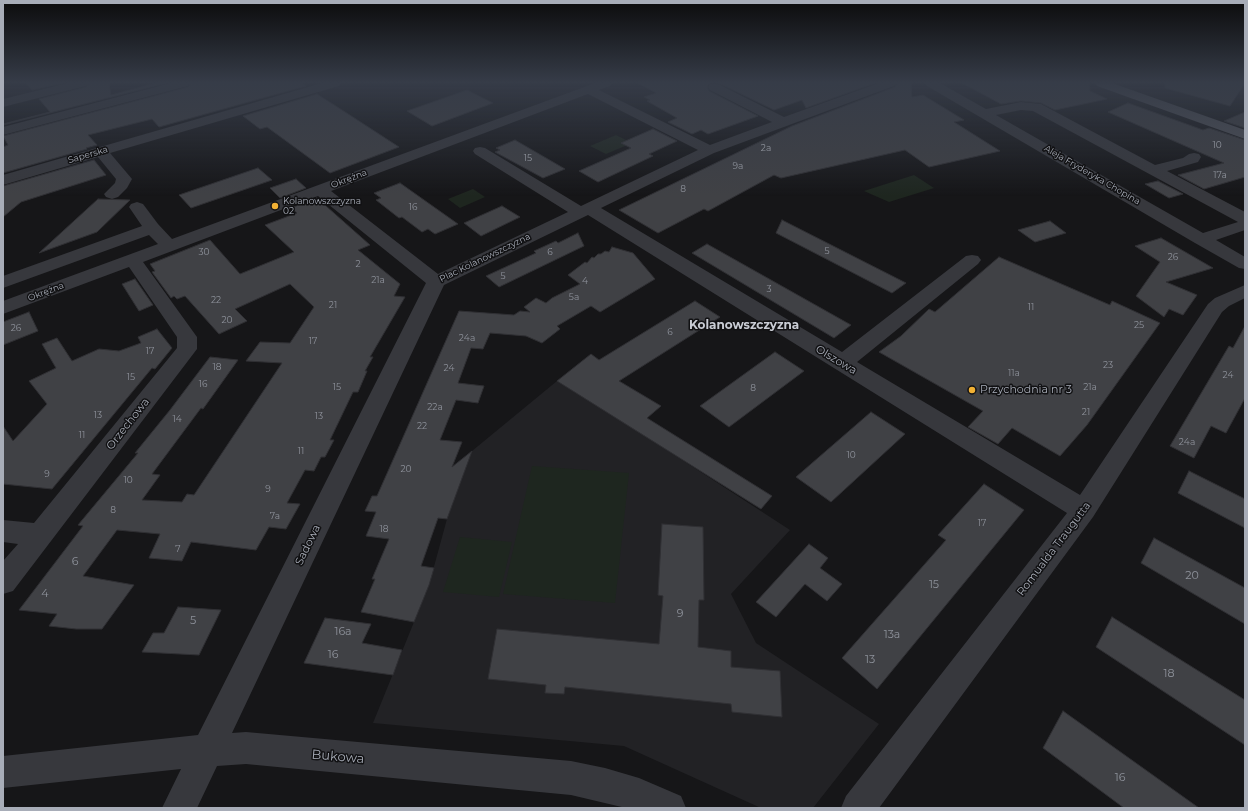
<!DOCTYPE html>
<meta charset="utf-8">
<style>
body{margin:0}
#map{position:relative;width:1248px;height:811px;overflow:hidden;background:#161618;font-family:Montserrat,sans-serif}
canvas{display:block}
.frame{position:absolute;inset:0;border:4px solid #a8adb8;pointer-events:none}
</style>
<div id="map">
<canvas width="1248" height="811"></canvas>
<div class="frame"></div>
</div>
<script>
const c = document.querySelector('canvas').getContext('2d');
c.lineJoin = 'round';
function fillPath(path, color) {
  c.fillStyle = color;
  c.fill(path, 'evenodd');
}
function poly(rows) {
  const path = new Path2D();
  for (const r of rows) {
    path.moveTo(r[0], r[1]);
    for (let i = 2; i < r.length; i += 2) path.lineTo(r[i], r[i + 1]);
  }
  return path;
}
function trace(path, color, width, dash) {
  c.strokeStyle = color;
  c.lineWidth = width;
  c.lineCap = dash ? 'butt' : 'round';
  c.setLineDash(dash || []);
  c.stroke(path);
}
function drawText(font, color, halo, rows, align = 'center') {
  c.font = font + ' Montserrat,sans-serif';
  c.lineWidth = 3;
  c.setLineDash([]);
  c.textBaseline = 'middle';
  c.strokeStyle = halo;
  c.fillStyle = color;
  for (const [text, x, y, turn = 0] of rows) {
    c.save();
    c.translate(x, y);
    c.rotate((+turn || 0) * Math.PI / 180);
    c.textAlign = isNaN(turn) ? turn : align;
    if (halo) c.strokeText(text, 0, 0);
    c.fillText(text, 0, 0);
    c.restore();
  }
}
fillPath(poly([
 [557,381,647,437,790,530,731,594,756,643,879,724,813,808,761,808,624,746,373,723,429,585,447,519,472,451]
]), '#222225');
fillPath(poly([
 [616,135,632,143,606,154,590,146],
 [914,175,934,188,889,202,864,191],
 [473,189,485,197,460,208,448,199],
 [532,466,629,473,615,603,503,594],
 [460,537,512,542,499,597,443,592]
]), '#1e261f');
const building = poly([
 [26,83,63,83,32,90,26,83],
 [89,83,109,83,111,95,156,83,166,83,3,125,3,124,50,112,39,99,86,87,89,83],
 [191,83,301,83,306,86,159,127,152,119,88,135,97,145,86,148,87,149,3,173,3,147,8,145,3,136,188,87,191,83],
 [638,83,710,83,707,86,709,91,758,116,708,134,701,130,692,134,668,122,677,118,647,101,650,100,644,97,656,93,638,83],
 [719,83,875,83,806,108,802,100,774,110,719,83],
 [897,83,911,83,912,97,923,95,964,120,954,122,1000,151,929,167,905,150,781,178,774,175,708,211,704,209,658,233,619,210,792,126,895,87,897,83],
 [962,83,1089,83,1090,91,1107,99,1055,110,1041,103,1021,101,1001,104,962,83],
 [1165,83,1245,83,1230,106,1165,88,1165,83],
 [467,90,493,103,432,126,407,111,467,90],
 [317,94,342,110,399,147,330,173,267,127,260,129,243,116,317,94],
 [1128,103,1203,130,1209,128,1245,140,1245,177,1204,189,1178,175,1224,163,1108,112,1128,103],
 [1245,112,1245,128,1224,121,1245,112],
 [653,129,677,141,649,154,653,156,598,182,579,171,631,148,621,143,653,129],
 [515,140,565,169,543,178,495,152,500,150,496,148,515,140],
 [94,160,106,175,21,202,3,217,3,186,94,160],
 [258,168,272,180,191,208,179,195,258,168],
 [296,179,306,188,280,198,270,188,296,179],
 [1158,181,1183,194,1169,198,1145,184,1158,181],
 [400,183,458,224,435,234,428,229,422,232,402,217,399,218,376,200,381,198,374,193,400,183],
 [317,198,370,245,358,250,400,284,394,296,405,297,370,357,373,357,365,371,367,371,358,392,353,392,330,440,334,440,325,457,321,457,314,471,305,470,287,503,300,504,286,529,269,527,256,550,191,542,182,561,149,558,160,534,117,530,83,576,134,585,102,629,76,629,49,626,57,614,19,610,83,526,78,525,138,453,135,453,170,410,210,357,238,360,203,409,201,408,152,474,160,475,142,500,182,502,187,494,194,495,282,363,246,361,260,342,290,343,314,307,290,284,235,309,247,321,219,334,185,296,177,299,174,296,171,298,152,272,155,271,150,264,210,240,240,274,294,252,265,225,297,213,291,208,317,198],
 [98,199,130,200,97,232,39,253,98,199],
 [502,206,520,217,481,236,464,223,502,206],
 [782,220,906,283,892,293,776,233,782,220],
 [1050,221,1066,233,1035,242,1018,230,1050,221],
 [578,233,584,246,499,287,486,276,536,253,534,251,556,241,558,243,578,233],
 [1161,238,1213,268,1166,282,1197,295,1183,315,1169,309,1164,317,1136,296,1160,262,1135,246,1161,238],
 [707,244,851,325,834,338,692,253,707,244],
 [612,247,633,253,655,279,600,312,591,306,557,326,560,329,542,343,526,336,490,333,483,349,471,348,458,383,484,386,478,403,456,400,440,440,462,442,452,467,472,451,447,519,438,518,421,566,434,568,429,585,414,622,361,612,375,579,372,579,389,539,366,536,376,512,365,511,372,496,377,496,459,311,514,315,520,311,530,312,524,307,536,298,546,303,552,298,580,284,568,275,585,262,587,263,592,257,594,258,598,254,601,254,605,251,609,252,612,247],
 [999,257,1110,305,1112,301,1160,323,1087,425,1060,456,1012,428,998,444,968,427,983,411,879,352,901,336,929,309,935,312,999,257],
 [135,279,153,305,139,311,122,284,135,279],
 [695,301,720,317,619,381,661,406,647,418,772,496,761,509,557,381,591,354,599,360,695,301],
 [29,312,38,331,3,345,3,322,29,312],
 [1245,326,1245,398,1226,433,1211,426,1194,458,1170,446,1229,346,1233,348,1245,326],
 [157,329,172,348,155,369,152,368,52,489,3,484,3,426,13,441,47,404,29,381,56,368,42,344,57,338,72,361,99,349,119,351,141,343,138,337,157,329],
 [775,352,804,371,729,427,700,406,775,352],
 [871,412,905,434,831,502,796,477,871,412],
 [1189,471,1245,499,1245,528,1178,493,1189,471],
 [984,484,1024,510,877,689,842,658,946,540,938,535,984,484],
 [662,524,703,527,704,600,699,600,698,647,731,651,731,667,780,671,782,717,732,712,731,704,565,687,564,694,545,693,546,685,488,679,497,629,659,644,663,596,658,595,662,524],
 [1154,538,1245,588,1245,624,1141,563,1154,538],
 [809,544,828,558,820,568,842,584,827,601,805,584,776,617,756,602,809,544],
 [178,607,221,610,199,655,142,652,153,633,164,633,178,607],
 [1112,617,1245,700,1245,745,1096,647,1112,617],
 [325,618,371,624,362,643,402,650,393,675,304,663,325,618],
 [1063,711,1199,808,1124,808,1043,748,1063,711]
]);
fillPath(building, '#404145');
trace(building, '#303034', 1);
fillPath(poly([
 [68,83,88,83,86,86,3,107,3,99,68,83],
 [171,83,190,83,188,86,3,135,3,127,171,83],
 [322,83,341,83,339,86,110,153,132,179,127,188,118,197,112,199,106,197,104,194,115,183,116,179,98,157,3,185,3,175,322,83],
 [595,83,612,83,610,86,599,90,710,145,772,122,710,90,708,87,710,84,718,84,784,117,879,83,896,83,894,86,714,153,601,208,842,352,966,256,972,255,978,256,981,260,978,264,857,362,1080,495,1208,304,1215,298,1245,285,1245,298,1229,306,1222,312,1093,517,879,808,841,808,846,796,1067,513,588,215,444,285,232,733,246,732,571,761,605,768,639,778,681,796,686,808,626,808,571,795,246,764,217,766,197,808,162,808,181,769,3,788,3,756,198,735,426,283,318,196,143,262,197,337,197,349,13,591,3,594,3,561,18,544,3,542,3,520,34,523,177,348,177,337,129,267,3,314,3,301,158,244,149,235,3,288,3,276,142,226,129,207,131,204,137,202,143,204,158,224,172,239,595,83],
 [588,94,698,150,581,206,485,148,480,147,475,148,473,151,475,154,568,212,438,274,331,191,588,94],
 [925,83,940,83,986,109,1021,102,1041,104,1155,165,1183,158,1189,154,1194,153,1199,154,1201,157,1198,162,1167,171,1245,212,1245,230,1216,240,1245,257,1245,269,1239,268,1195,243,927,86,925,83],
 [1021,110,1033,111,1238,222,1203,233,996,115,1021,110]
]), '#37383d');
fillPath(poly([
 [1095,83,1112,83,1245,130,1245,139,1097,86,1095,83]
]), '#53555c');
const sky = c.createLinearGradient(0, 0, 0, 196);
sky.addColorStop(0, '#0c0c0d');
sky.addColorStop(0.42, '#363c48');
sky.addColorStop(1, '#363c4800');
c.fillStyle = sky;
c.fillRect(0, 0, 1248, 196);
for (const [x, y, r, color] of [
 [275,206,4,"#f2b134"],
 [972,390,4,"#f2b134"]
]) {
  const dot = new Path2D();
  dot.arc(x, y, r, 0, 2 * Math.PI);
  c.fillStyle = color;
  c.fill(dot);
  trace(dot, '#111113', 1.5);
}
drawText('9px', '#8e929b', null, [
 ["10",1217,145],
 ["2a",766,148],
 ["15",528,158],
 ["9a",738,166],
 ["17a",1220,175],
 ["8",683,189],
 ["16",413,207],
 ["5",827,251],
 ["30",204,252],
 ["6",550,252],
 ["26",1173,257],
 ["2",358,264],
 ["5",503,276],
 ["21a",378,280],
 ["4",585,281],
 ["3",769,289],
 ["5a",574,297],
 ["22",216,300],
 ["21",333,305],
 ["11",1031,307],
 ["20",227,320],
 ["25",1139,325],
 ["26",16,328],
 ["6",670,332],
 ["24a",467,338],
 ["17",313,341],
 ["17",150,351],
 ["23",1108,365],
 ["18",217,367],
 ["24",449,368],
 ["11a",1014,373],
 ["24",1228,375],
 ["15",131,377],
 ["16",203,384],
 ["15",337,387],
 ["21a",1090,387],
 ["8",753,388],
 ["22a",435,407],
 ["21",1086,412],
 ["13",98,415],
 ["13",319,416],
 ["14",177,419],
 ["22",422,426],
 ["11",82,435],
 ["24a",1187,442],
 ["11",301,451],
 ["10",851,455],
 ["20",406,469],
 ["9",47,474],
 ["10",128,480],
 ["9",268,489],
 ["8",113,510],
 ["7a",275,516],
 ["17",982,523],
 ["18",384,529],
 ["7",178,549]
]);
drawText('9px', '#a8adb8', '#111113', [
 ["Saperska",88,155,-16],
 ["Aleja Fryderyka Chopina",1092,175,30],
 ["Okrężna",349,179,-21],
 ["Plac Kolanowszczyzna",485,258,-26],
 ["Okrężna",46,292,-21]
]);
drawText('9px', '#a8adb8', '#111113', [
 ["Kolanowszczyzna",283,201],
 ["02",283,211]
], 'left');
drawText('11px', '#a8adb8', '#111113', [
 ["Olszowa",836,360,31],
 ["Orzechowa",128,424,-52],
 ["Sadowa",308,545,-64],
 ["Romualda Traugutta",1054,549,-53]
]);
drawText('11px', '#a8adb8', '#111113', [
 ["Przychodnia nr 3",980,390]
], 'left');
drawText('11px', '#8e929b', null, [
 ["6",75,562],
 ["20",1192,576],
 ["15",934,585],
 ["4",45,594],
 ["9",680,614],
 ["5",193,621],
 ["16a",343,632],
 ["13a",892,635],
 ["16",333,655],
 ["13",870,660],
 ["18",1169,674],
 ["16",1120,778]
]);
drawText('bold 12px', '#c9ccd4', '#111113', [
 ["Kolanowszczyzna",744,325]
]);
drawText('13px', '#a8adb8', '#111113', [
 ["Bukowa",338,757,5]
]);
</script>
